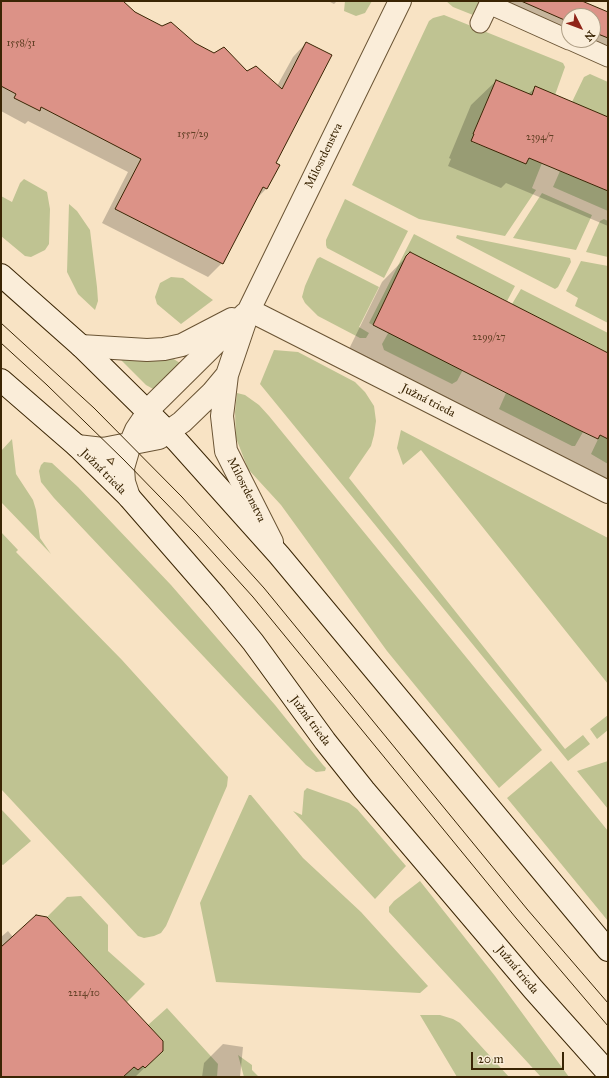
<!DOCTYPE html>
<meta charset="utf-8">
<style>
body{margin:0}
#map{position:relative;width:609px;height:1078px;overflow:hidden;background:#f8e3c4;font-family:"IM FELL Great Primer",serif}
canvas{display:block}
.frame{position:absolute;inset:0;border:2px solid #3a2504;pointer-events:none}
.north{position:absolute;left:561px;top:8px;width:40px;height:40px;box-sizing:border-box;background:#faedd9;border:1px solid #ad9d84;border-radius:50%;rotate:132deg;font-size:11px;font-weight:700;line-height:16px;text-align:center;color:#3a2504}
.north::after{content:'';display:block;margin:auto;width:14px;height:18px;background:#8f2418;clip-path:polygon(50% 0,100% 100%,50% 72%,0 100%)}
.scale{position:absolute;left:471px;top:1052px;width:93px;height:18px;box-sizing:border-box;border:2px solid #3a2504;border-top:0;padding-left:5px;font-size:12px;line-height:14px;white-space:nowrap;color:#3a2504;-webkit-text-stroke:3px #faedd9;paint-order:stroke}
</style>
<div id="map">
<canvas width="609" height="1078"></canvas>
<div class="frame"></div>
<div class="north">N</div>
<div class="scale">20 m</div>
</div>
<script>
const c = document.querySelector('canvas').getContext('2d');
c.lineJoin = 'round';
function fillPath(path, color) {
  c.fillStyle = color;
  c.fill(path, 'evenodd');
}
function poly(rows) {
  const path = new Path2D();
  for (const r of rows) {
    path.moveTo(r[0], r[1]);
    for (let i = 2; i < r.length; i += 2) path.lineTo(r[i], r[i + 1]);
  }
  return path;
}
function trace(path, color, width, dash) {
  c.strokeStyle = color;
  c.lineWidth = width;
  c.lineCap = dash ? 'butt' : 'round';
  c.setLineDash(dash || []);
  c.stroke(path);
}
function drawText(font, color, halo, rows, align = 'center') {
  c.font = font + ' "IM FELL Great Primer",serif';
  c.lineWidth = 3;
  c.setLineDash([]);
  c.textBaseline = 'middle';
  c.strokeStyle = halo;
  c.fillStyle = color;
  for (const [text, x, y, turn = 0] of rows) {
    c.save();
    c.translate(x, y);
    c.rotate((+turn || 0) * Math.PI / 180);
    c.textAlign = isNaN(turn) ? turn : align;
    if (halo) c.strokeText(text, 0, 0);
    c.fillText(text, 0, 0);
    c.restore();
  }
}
fillPath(poly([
 [345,1,372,1,365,13,356,16,344,11],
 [446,1,479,1,473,15,453,7],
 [444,15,563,63,565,67,555,95,535,87,532,95,496,80,473,134,474,134,472,142,490,149,493,142,508,156,526,164,529,158,542,163,532,188,536,190,505,236,419,219,352,185,429,21,433,18],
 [590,74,608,82,608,117,572,102,584,77],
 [560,171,608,191,608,211,553,187],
 [24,179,47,192,50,209,49,244,45,250,31,257,25,256,1,236,1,196,12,202,20,183],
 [542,193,592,215,576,250,513,238],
 [345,199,408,231,384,278,327,248,326,245,326,240],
 [69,204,77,211,90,230,97,287,98,301,95,310,78,294,67,272],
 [604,219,608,221,608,257,586,252,600,221],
 [414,234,515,286,507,301,499,297,496,302,410,252,406,256,373,325,369,323],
 [457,235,570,258,571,262,558,287,555,289,456,238],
 [320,257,379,287,359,327,369,333,366,338,360,338,318,316,305,303,302,297,305,286,317,259],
 [581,261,608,266,608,323,575,306,578,298,566,291],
 [171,277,183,278,213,300,181,324,157,304,155,297,160,283],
 [521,289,608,333,608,353,512,304],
 [391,328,465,366,457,381,452,384,384,350,382,344],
 [274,350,298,352,355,382,365,392,374,406,376,421,374,435,371,446,349,478,565,749,583,735,590,744,568,761,260,384],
 [119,358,172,358,180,363,155,390,146,385],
 [237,393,245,395,259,405,269,416,542,750,499,788,387,651,281,505,248,469,236,438,235,412],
 [506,393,583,432,575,446,572,446,499,409],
 [401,430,608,538,608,684,421,450,403,465,397,448],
 [600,435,608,439,608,464,591,454],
 [12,439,16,474,33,500,36,510,40,538,51,554,1,502,1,451],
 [44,462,52,463,78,487,171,585,275,705,323,765,326,768,325,771,316,772,306,765,54,498,41,482,39,471,41,465],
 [1,532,18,550,16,552,122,660,228,777,227,786,166,926,161,933,154,936,144,938,138,936,1,789],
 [608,715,608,730,597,739,590,729],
 [551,761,608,831,608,921,507,798],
 [608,761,608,809,577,771],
 [307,788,349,803,357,809,406,866,375,899,293,811,302,815,304,791],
 [249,795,251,795,303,858,361,912,428,986,420,993,216,982,200,903],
 [1,809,31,841,3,865,1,864],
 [420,881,495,976,569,1077,541,1077,389,912,389,907,394,901],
 [81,896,108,925,108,951,145,984,127,1002,47,917,67,897],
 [167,1008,218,1064,217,1077,123,1077,134,1067,148,1025],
 [420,1015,440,1015,453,1019,460,1023,509,1077,457,1077],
 [238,1055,252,1065,252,1070,259,1077,244,1077]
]), '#bfc392');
fillPath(poly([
 [1,1,121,1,134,13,277,86,293,57,306,43,275,163,278,165,266,189,256,199,222,263,208,277,102,223,128,172,28,121,25,124,1,111],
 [328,1,337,1,334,4],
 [502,1,578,1,608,13,608,46,593,40,593,16,569,16,569,29],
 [496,81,528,94,535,88,608,118,608,226,506,183,501,188,448,166,451,159,449,158,471,105],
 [410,253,608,355,608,481,349,349,382,282],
 [8,931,13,937,162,1051,135,1077,1,1077,1,937],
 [223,1044,243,1047,240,1077,202,1077,204,1063]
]), '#0003');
const building = poly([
 [1,1,123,1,135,12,162,26,171,22,195,43,214,53,224,47,247,71,256,66,282,89,306,42,332,55,276,163,280,165,267,189,263,187,223,264,115,209,141,159,41,107,40,111,14,98,16,94,1,86,1,1],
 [521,1,582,1,608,12,608,38,593,32,593,16,569,16,569,22,521,1],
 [496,80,532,95,535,86,608,117,608,191,529,158,526,164,471,141,474,134,473,134,496,80],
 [410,252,608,353,608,439,600,435,598,439,577,429,373,325,406,256,410,252],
 [36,915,47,917,163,1041,163,1051,145,1068,143,1066,138,1070,134,1067,123,1077,1,1077,1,947,36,915]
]);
fillPath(building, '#dc9287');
trace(building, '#3a2504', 1);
const lane = poly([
 [480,23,489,4,569,40],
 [570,40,608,57]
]);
const street = poly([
 [249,310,608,492],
 [81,346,147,350,164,349,182,345,232,319],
 [227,375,222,416,226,451,272,542],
 [77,446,103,449,159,438,182,422,212,393,227,375,249,310,400,1],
 [129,497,124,482,123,468,130,444,136,430,153,405,245,314]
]);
const secondary = poly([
 [1,275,81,346,148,412,177,441,279,555,608,950],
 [1,380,77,446,129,497,216,597,253,642,325,741,364,790,533,989,608,1073]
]);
trace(lane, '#6a5434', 21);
trace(street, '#6a5434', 24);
trace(secondary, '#3a2504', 24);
trace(lane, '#faedd9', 19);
trace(street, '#faedd9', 22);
trace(secondary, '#faedd9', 22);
trace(poly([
 [1,323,94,408,182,497,264,588,527,909,608,1003],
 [1,343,47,385,124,460,197,535,253,597,516,918,608,1026]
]), '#3a2504', 1);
drawText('10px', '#624025', null, [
 ["1558/31",21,44],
 ["1557/29",193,135],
 ["2394/7",540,138],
 ["2299/27",489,338],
 ["2214/10",84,994]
]);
drawText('12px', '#3a2504', '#faedd9', [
 ["Milosrdenstva",324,156,-64],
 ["Južná trieda",428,401,27],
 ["Južná trieda",103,472,45],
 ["Milosrdenstva",246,490,63],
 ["Južná trieda",310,721,53],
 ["Južná trieda",517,970,50]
]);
</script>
